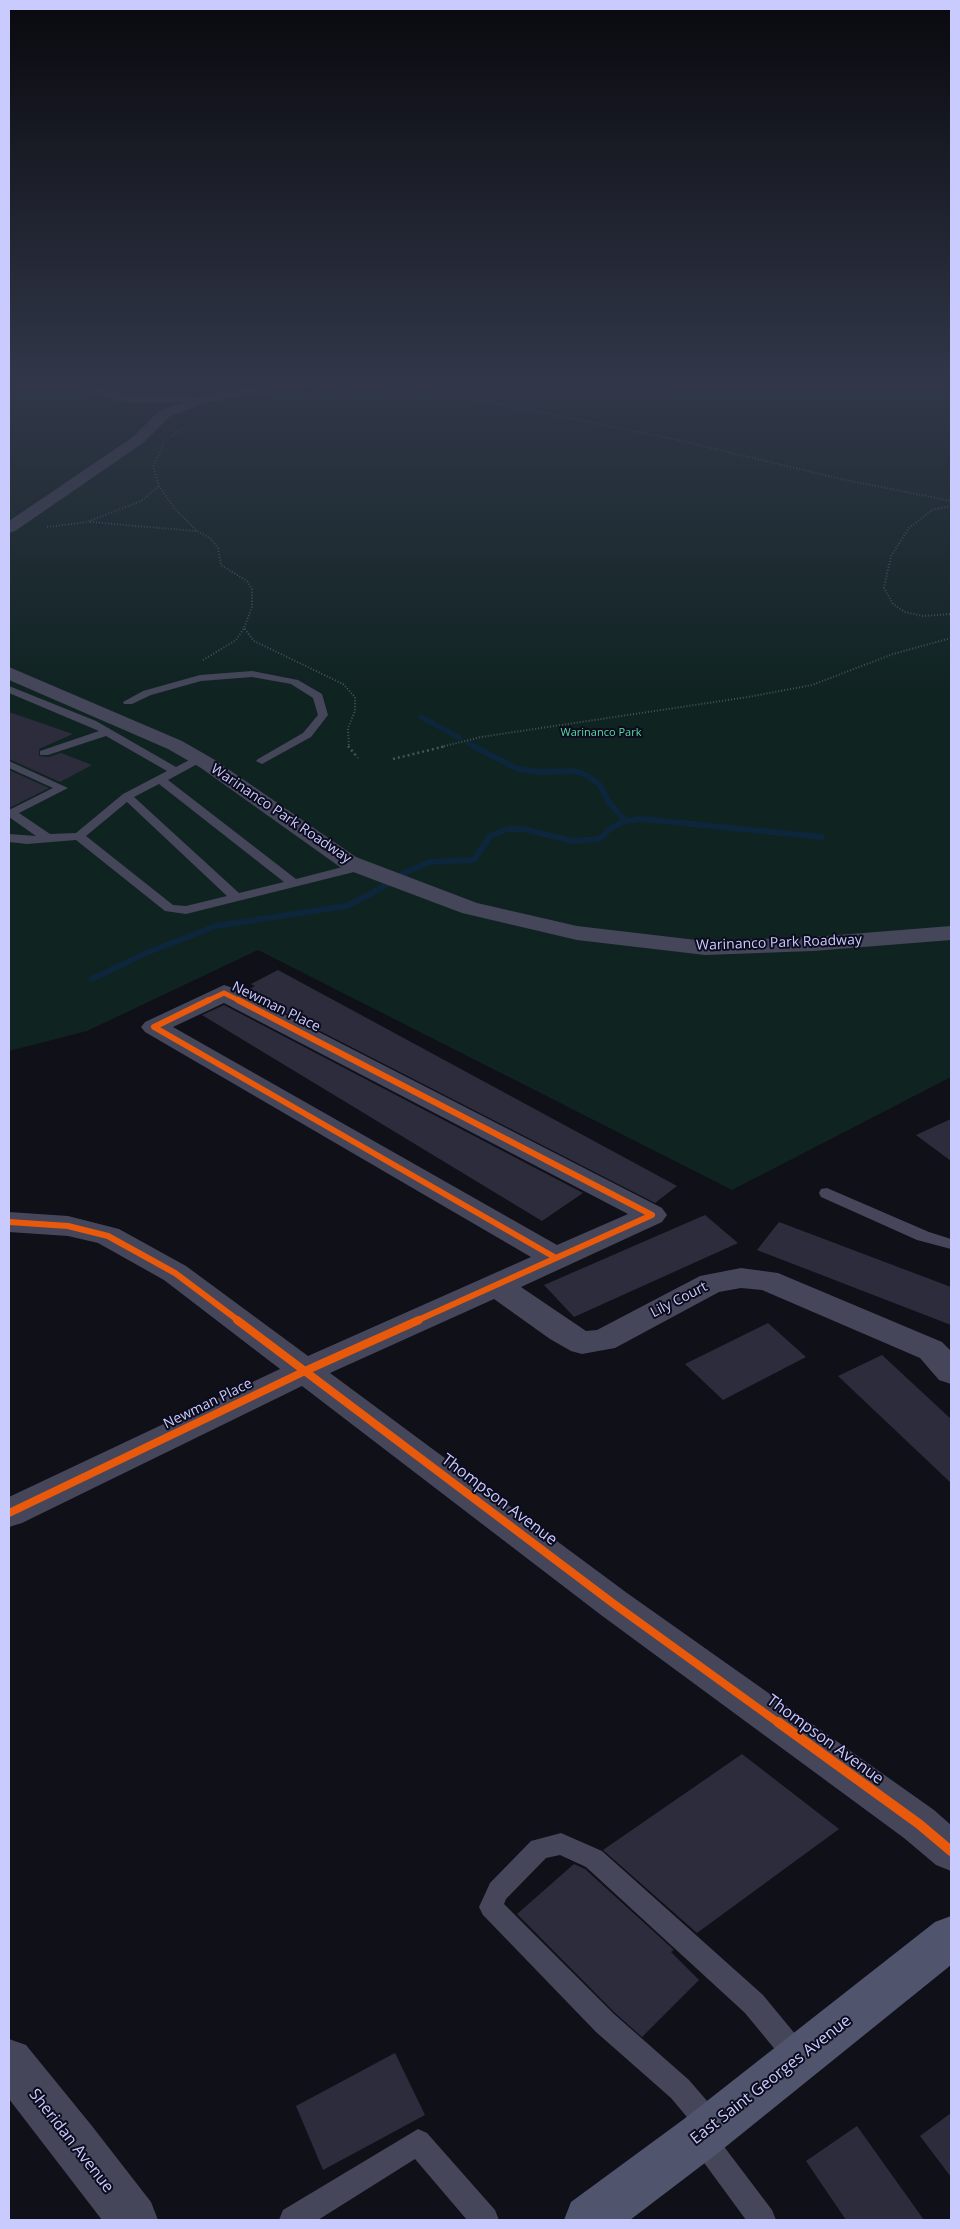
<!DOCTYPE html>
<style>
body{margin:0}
#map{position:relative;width:960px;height:2229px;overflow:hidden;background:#101019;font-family:"Open Sans",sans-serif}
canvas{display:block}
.frame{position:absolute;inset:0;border:10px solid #c9cafe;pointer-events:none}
</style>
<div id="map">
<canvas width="960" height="2229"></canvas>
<div class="frame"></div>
</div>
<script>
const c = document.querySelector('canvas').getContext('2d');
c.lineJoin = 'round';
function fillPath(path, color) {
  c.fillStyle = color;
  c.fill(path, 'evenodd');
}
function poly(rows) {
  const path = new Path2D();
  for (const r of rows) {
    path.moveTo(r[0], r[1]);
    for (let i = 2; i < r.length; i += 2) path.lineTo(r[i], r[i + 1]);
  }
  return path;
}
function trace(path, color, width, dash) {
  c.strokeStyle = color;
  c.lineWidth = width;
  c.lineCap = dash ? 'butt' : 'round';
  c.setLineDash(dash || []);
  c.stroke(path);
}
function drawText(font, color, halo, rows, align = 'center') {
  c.font = font + ' "Open Sans",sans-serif';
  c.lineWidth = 4;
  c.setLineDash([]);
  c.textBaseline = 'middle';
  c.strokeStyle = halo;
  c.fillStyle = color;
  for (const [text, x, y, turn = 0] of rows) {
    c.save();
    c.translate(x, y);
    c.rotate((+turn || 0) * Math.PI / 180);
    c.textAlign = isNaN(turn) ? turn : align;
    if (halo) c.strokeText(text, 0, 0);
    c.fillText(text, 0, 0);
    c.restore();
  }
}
fillPath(poly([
 [9,383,951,383,951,1077,732,1190,258,950,87,1031,9,1051]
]), '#0f2321');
trace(poly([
 [421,717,460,738],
 [468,743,476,747]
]), '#0d263c', 5);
trace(poly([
 [473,746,518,769,540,772,575,771,588,776,600,785,608,801,625,821],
 [92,979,146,953,216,926,346,906,371,894,406,872,429,862,474,860,490,836,508,829,523,829,573,841,599,839,611,828,625,821,642,819,822,837]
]), '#0d263c', 6);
fillPath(poly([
 [9,712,73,734,39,749,39,756,49,757,61,753,92,765,60,782,9,759],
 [9,770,49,788,9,808],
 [278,970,677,1186,655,1203,244,992,255,986,251,984],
 [224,1005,583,1193,542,1221,202,1015],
 [951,1119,951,1161,916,1135],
 [705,1215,738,1243,574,1317,544,1285],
 [779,1222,951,1287,951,1325,757,1250],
 [768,1323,806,1357,723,1400,685,1364],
 [882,1355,951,1419,951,1483,838,1376],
 [742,1754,839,1829,697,1933,603,1850],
 [574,1864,585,1869,674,1950,671,1952,699,1980,642,2037,615,2013,517,1914],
 [395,2053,425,2115,323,2170,296,2106],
 [951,2113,951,2177,920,2136],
 [857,2126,924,2220,846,2220,806,2161]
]), '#2d2c3c');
trace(poly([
 [388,383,422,392,463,397,669,438,841,479,951,501],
 [938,383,951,388],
 [333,389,388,383],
 [472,397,525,398,607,394,701,383],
 [172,436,183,428],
 [164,444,153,467,159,486,175,509,197,531,211,539,218,548,221,565,247,581,252,589,252,607,244,628,254,641,343,684,355,697,355,711,348,728,349,747],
 [951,506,932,510,909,528,891,556,884,588,893,604,905,612,923,616,951,614],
 [90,522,196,531],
 [47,527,87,522,141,501,159,486],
 [203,660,236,640,244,628],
 [441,747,481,737,748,697,812,685,893,654,951,638]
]), '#45555e', 2, [1, 2]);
trace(poly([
 [348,746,358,758],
 [393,759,446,746]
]), '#45555e', 2.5, [2, 3]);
fillPath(poly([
 [252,671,298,680,322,694,328,715,311,737,262,764,256,761,258,759,303,733,318,715,313,698,291,684,252,677,201,681,151,695,132,704,124,704,123,702,143,691,200,675,252,671],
 [9,686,96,721,176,767,195,757,203,757,203,761,168,780,296,879,358,863,364,867,362,870,186,914,165,911,76,840,27,844,9,842,9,834,36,836,9,817,9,810,53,788,9,768,9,761,68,788,19,813,50,834,76,833,123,794,167,771,106,736,48,755,40,755,40,751,99,731,9,693,9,686],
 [159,784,284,882,239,893,134,797,159,784],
 [127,802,227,896,186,906,173,905,86,836,127,802],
 [827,1188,929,1232,951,1239,951,1249,917,1240,821,1197,819,1193,821,1189,827,1188],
 [561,1833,602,1851,763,1995,805,2046,809,2055,805,2064,796,2068,787,2064,745,2013,586,1867,560,1855,546,1858,506,1899,504,1904,614,2014,689,2080,720,2116,724,2125,720,2134,716,2136,772,2210,776,2220,746,2220,694,2149,690,2140,694,2131,697,2129,671,2098,596,2032,483,1915,479,1907,490,1883,531,1841,561,1833],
 [418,2129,427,2133,495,2210,499,2220,467,2220,415,2159,318,2220,279,2220,283,2210,418,2129]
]), '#45465a');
fillPath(poly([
 [69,383,85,383,129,395,188,394,194,398,236,389,283,383,323,383,317,387,236,397,201,404,169,417,143,443,15,531,9,533,9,521,133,437,159,411,183,402,129,403,79,391,69,383],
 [9,667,182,741,215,760,356,857,477,903,577,926,705,941,813,937,951,926,951,940,813,951,705,955,577,940,462,913,340,867,201,768,168,749,9,680,9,667],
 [224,985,233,988,662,1208,667,1215,662,1222,521,1287,586,1331,597,1330,700,1276,741,1268,778,1273,942,1342,951,1351,951,1384,939,1380,920,1358,762,1290,741,1288,719,1292,615,1348,582,1354,571,1351,550,1339,494,1299,330,1373,627,1593,934,1810,951,1825,951,1871,936,1865,904,1838,601,1615,302,1386,22,1523,9,1527,9,1497,280,1369,164,1280,98,1243,68,1236,9,1232,9,1212,68,1216,119,1229,186,1266,308,1356,531,1257,145,1032,141,1027,145,1022,224,985],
 [224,1003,628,1214,557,1245,173,1027,224,1003],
 [9,2039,26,2045,92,2126,151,2202,158,2220,102,2220,9,2099,9,2039]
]), '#45465a');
fillPath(poly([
 [951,1916,951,1965,718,2153,630,2220,564,2220,571,2202,684,2119,935,1922,951,1916]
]), '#51546d');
trace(poly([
 [207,1001,224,993,240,1001]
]), '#e8590c', 5);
trace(poly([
 [209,1000,154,1027,556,1258],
 [238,1000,652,1215,556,1258],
 [9,1222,68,1226,108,1236,175,1273,239,1321],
 [416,1321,556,1258]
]), '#e8590c', 6);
trace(poly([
 [237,1320,614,1604,780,1724],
 [9,1513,305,1371,419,1320]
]), '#e8590c', 8);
trace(poly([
 [778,1722,919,1824,951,1851]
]), '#e8590c', 10);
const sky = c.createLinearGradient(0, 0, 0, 695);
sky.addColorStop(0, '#09090e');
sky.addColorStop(0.55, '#313749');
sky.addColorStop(1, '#31374900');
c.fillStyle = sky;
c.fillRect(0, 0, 960, 695);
drawText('11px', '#58dba7', '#0c0c1d', [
 ["Warinanco Park",601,733]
]);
drawText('14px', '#c9cafe', '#0c0c1d', [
 ["Warinanco Park Roadway",281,814,34],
 ["Warinanco Park Roadway",779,943,-2],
 ["Newman Place",276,1007,26],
 ["Lily Court",679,1300,-27],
 ["Newman Place",208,1404,-26]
]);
drawText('16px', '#c9cafe', '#0c0c1d', [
 ["Thompson Avenue",499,1500,37],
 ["Thompson Avenue",825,1740,36],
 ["East Saint Georges Avenue",771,2080,-38],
 ["Sheridan Avenue",71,2141,52]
]);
</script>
